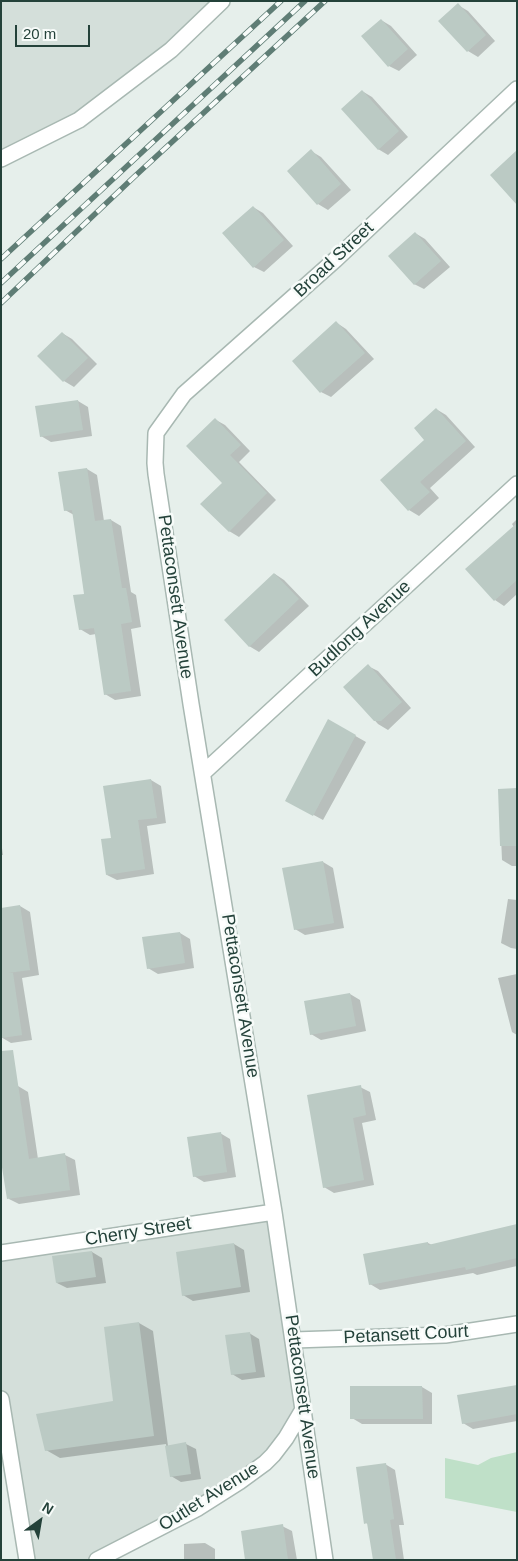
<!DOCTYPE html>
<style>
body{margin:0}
#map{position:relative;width:518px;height:1561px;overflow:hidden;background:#e6efeb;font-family:Arial,sans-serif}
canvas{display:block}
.frame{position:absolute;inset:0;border:2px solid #24423a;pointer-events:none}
.north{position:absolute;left:15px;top:1496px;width:50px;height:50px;-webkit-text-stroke:4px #f7fbf9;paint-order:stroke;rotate:32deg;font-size:14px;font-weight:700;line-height:20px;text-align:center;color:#24423a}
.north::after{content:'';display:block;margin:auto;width:18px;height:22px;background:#24423a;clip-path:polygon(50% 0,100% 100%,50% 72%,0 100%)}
.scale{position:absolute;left:15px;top:25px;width:75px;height:22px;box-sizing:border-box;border:2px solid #24423a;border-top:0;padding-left:6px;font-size:15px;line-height:18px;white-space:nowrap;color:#24423a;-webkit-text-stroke:4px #f7fbf9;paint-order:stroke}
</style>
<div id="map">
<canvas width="518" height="1561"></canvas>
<div class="frame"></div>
<div class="north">N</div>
<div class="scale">20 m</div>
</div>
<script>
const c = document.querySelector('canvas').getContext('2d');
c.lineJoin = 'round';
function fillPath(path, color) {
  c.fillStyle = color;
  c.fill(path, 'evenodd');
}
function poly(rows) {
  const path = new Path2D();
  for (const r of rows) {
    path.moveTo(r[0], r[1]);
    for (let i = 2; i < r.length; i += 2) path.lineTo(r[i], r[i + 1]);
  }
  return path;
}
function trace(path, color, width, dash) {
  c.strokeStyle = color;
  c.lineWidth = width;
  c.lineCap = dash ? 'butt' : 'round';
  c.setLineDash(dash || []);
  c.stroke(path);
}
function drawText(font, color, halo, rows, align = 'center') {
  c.font = font + ' Arial,sans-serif';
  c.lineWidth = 5;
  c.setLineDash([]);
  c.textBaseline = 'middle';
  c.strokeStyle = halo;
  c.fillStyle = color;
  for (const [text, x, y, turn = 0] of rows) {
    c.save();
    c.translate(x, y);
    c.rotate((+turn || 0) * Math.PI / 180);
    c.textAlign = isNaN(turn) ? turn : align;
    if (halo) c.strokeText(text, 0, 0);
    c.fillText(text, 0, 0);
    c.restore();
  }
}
fillPath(poly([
 [1,1,223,1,107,100,1,159],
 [272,1210,305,1406,268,1461,95,1560,28,1560,1,1388,1,1253]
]), '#d4dfda');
fillPath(poly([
 [517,1452,517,1512,445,1498,445,1458,478,1465,491,1458]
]), '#bfe0c8');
fillPath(poly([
 [458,5,468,11,495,41,478,57,468,51],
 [381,20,391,26,417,55,399,71,389,66],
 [362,91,372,97,408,137,388,155,378,149],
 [311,151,321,157,351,190,328,210,318,204,288,171],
 [253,207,263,213,293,246,264,272,254,267],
 [415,233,425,239,450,267,424,289,414,284],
 [337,323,346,329,374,359,331,397,321,392],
 [62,333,72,339,97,364,74,387,64,381],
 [78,401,88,407,92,436,51,442,41,436],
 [436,409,446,415,475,447,430,488,439,498,419,516,409,510,382,480,426,440],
 [216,420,225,425,250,451,239,462,276,500,239,537,229,531],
 [87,469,97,475,104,521,111,520,121,526,131,592,136,595,141,627,131,629,141,696,115,700,105,694,96,634,90,635,80,629,86,595,74,515,65,510],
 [517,519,517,594,504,606,495,600,514,527,512,524],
 [275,574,284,580,309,606,259,652,249,646],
 [368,666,378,671,411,708,388,730,378,724,345,687],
 [329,721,366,742,323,820,286,800],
 [151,780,161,786,166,823,147,826,154,874,117,880,107,875,112,839],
 [499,790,517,790,517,866,512,866,502,860],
 [1,841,3,855,1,855],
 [323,862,333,868,344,928,305,935,295,929],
 [508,899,517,900,517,949,511,948,501,943],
 [20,906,30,912,39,975,22,978,32,1040,11,1043,1,1037,1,909],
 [180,933,190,939,194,968,158,974,148,968],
 [517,974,517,1035,512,1032,498,978],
 [350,994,360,1000,366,1031,321,1040,311,1034],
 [18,1086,28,1092,38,1159,65,1155,75,1160,80,1195,19,1204,9,1199],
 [360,1087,370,1092,376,1120,362,1123,374,1185,334,1193,324,1187],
 [220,1133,230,1139,236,1177,204,1182,194,1176],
 [517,1226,517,1266,477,1275,473,1273,380,1290,370,1284,428,1243,432,1245],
 [234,1244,244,1250,250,1292,193,1301,183,1295],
 [92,1252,102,1258,106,1283,67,1288,57,1283,53,1257],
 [139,1323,153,1331,168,1446,186,1444,196,1449,201,1479,181,1482,171,1476,166,1444,60,1458,46,1450,114,1402],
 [249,1333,259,1339,265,1377,242,1380,232,1374],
 [517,1386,517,1421,473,1429,463,1423],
 [422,1387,432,1393,432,1424,362,1424,352,1418],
 [385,1464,395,1470,404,1525,399,1525,404,1560,374,1560,369,1525,366,1523],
 [282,1526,292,1531,297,1560,246,1560],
 [205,1543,215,1549,215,1560,184,1560,184,1544]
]), '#0003');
fillPath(poly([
 [458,3,486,35,467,52,438,21],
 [381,19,408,49,388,67,361,36],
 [362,90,399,131,378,150,341,109],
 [311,149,341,184,317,205,287,171],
 [517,150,517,205,490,175],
 [253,206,284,240,253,268,222,233],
 [415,232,441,261,414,285,388,256],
 [336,321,365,353,320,393,292,361],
 [62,332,88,358,63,382,37,356],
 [78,400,83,430,40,437,35,406],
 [436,408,466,441,420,482,430,492,408,511,380,480,424,440,414,428],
 [215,418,241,445,230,455,267,493,229,532,200,504,222,483,186,446],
 [87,468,95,521,111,519,122,588,126,588,132,622,121,624,131,691,104,695,94,628,79,630,73,595,84,594,72,510,64,511,58,472],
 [517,523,517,580,494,601,465,569],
 [274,573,299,599,249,647,224,620],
 [368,664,402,702,381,721,374,721,343,687],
 [328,719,356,735,313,816,285,801],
 [151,779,157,818,138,820,145,869,106,875,101,839,111,838,103,786],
 [517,788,517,846,500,846,498,789],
 [323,861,334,923,294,930,282,868],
 [20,905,30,970,8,973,13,973,22,1035,1,1038,1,908],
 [180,932,185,963,147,969,142,937],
 [350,993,356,1026,310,1035,304,1001],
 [13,1050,29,1159,65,1153,70,1190,7,1199,1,1161,1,1051],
 [361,1085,366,1115,353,1118,364,1180,323,1188,307,1095],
 [221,1132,227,1172,193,1177,187,1137],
 [517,1224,517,1258,466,1270,465,1267,369,1285,363,1254,428,1242,428,1245],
 [234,1243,241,1287,182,1296,176,1252],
 [92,1251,96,1277,56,1283,52,1256],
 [139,1322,154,1436,45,1451,36,1414,113,1401,104,1327],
 [250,1332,256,1372,231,1375,225,1335],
 [517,1385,517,1414,462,1424,457,1395],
 [350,1386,422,1386,423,1419,350,1419],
 [186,1442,191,1474,170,1477,165,1446],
 [386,1463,394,1519,390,1520,396,1560,373,1560,367,1523,364,1524,356,1467],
 [283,1524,288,1560,245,1560,241,1531]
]), '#bbcac4');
const minor = poly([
 [1,159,79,120,171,50,222,1],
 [203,773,517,484],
 [1,1253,274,1212],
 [294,1340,445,1335,517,1324],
 [1,1399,27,1560],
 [97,1560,198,1508,239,1482,265,1463,273,1455,286,1438,302,1411],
 [325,1560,274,1212,191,704,156,474,155,463,156,433,184,394,335,260,517,89]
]);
trace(minor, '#a8b8b2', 18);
trace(minor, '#fff', 15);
const rail = poly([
 [1,259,281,1],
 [1,283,305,1],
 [1,303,134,177,325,1]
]);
trace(rail, '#5f7d75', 5.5);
trace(rail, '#f7fbf9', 4, [11]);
drawText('18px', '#24423a', '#f7fbf9', [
 ["Broad Street",334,260,-43],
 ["Pettaconsett Avenue",175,597,82],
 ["Budlong Avenue",360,629,-43],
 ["Pettaconsett Avenue",240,996,81],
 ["Cherry Street",138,1232,-9],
 ["Petansett Court",406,1335,-3],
 ["Pettaconsett Avenue",302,1397,82],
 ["Outlet Avenue",209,1497,-32]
]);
</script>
